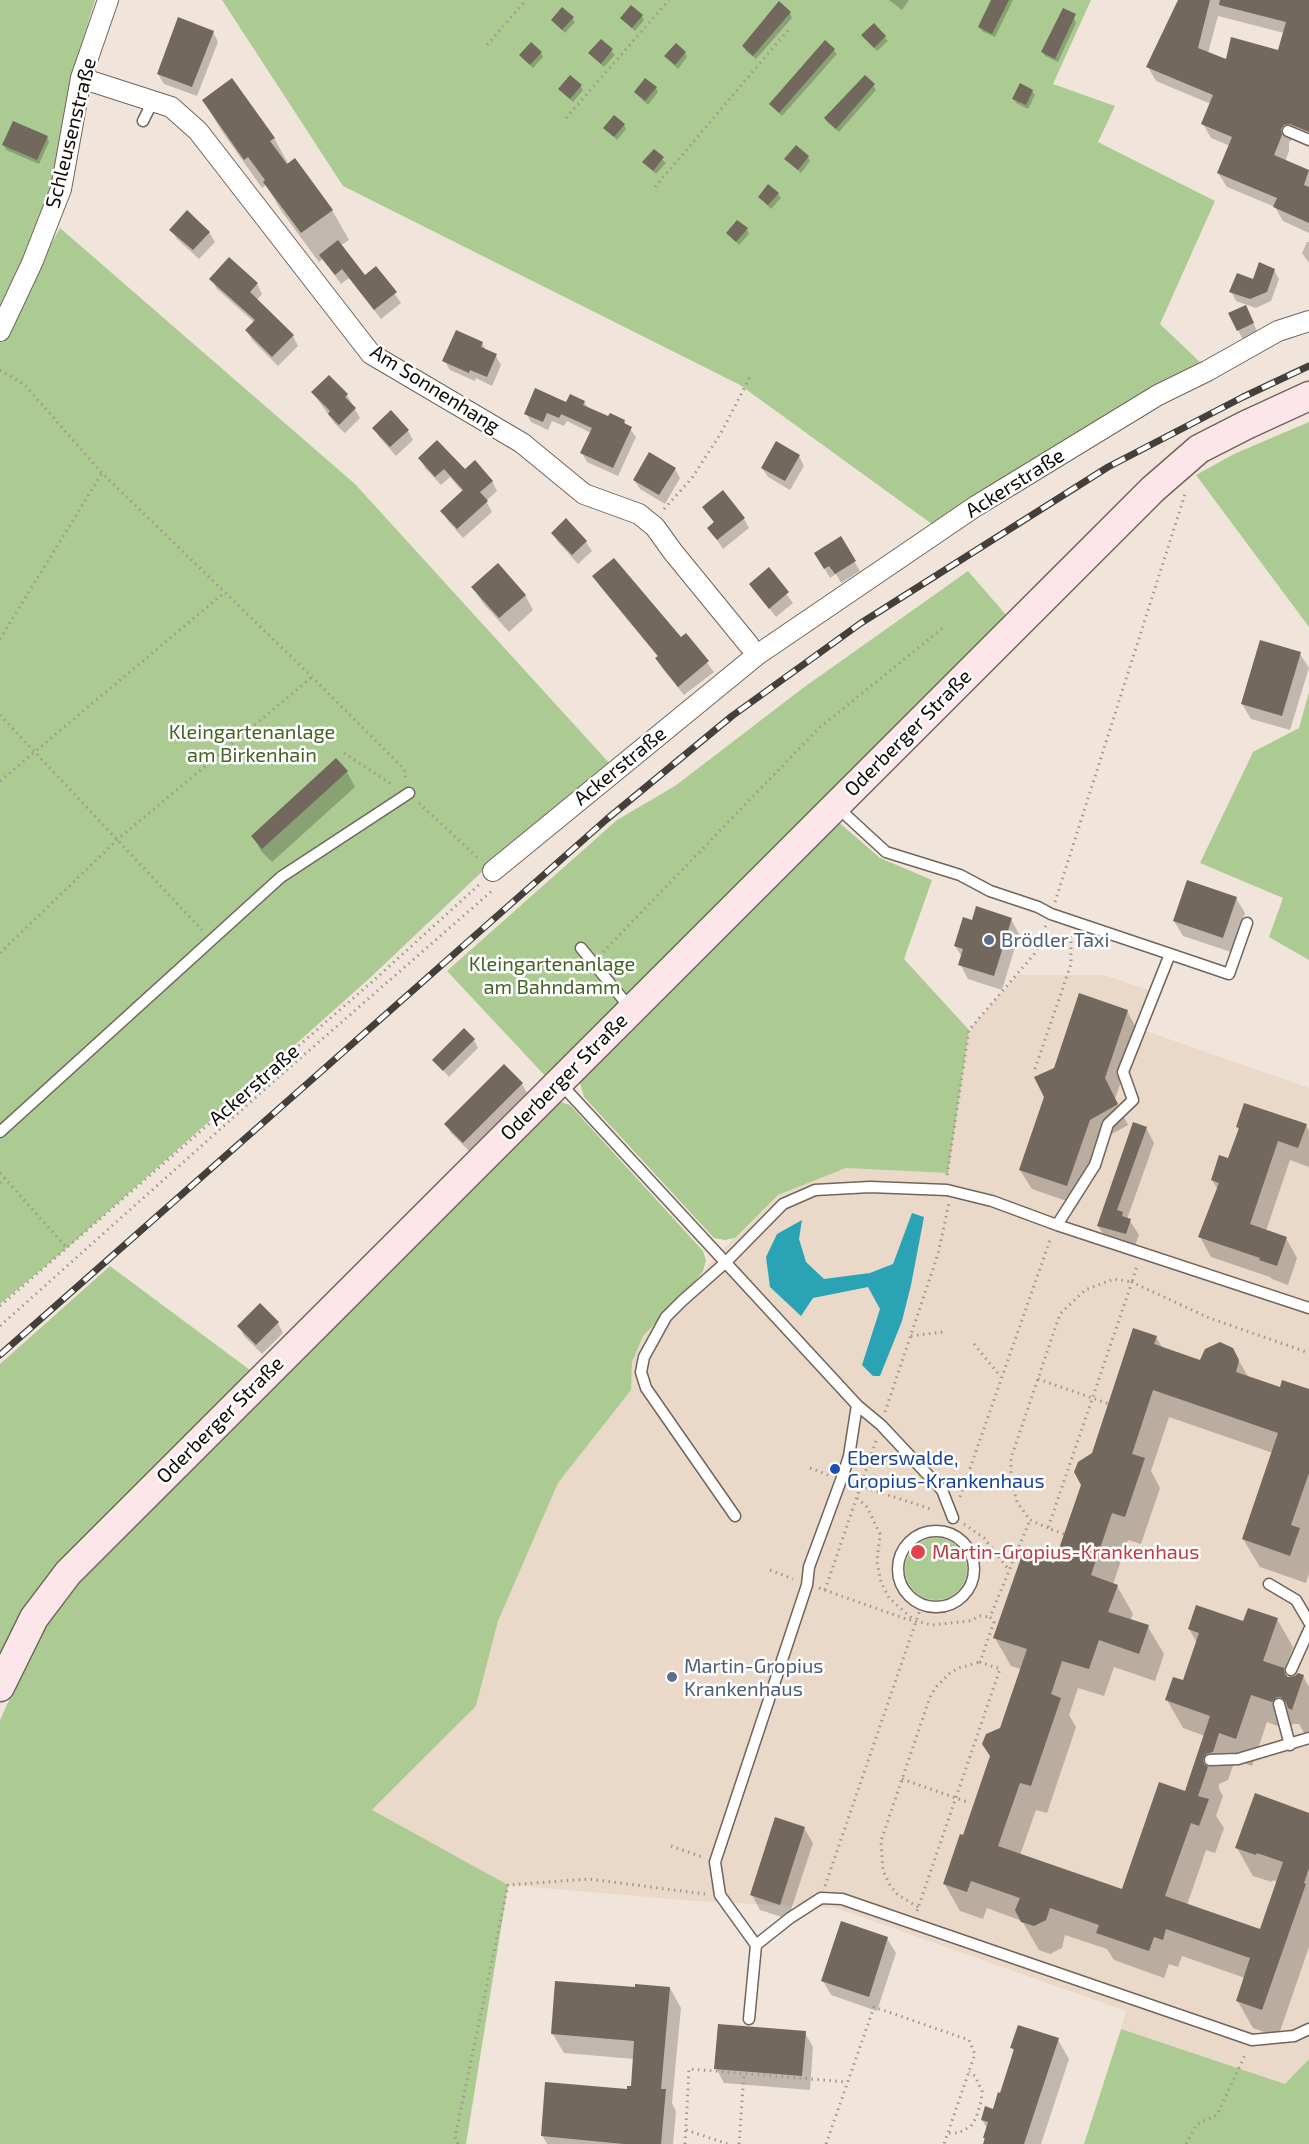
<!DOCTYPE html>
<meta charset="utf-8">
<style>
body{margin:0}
canvas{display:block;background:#f1e5db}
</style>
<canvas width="1309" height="2144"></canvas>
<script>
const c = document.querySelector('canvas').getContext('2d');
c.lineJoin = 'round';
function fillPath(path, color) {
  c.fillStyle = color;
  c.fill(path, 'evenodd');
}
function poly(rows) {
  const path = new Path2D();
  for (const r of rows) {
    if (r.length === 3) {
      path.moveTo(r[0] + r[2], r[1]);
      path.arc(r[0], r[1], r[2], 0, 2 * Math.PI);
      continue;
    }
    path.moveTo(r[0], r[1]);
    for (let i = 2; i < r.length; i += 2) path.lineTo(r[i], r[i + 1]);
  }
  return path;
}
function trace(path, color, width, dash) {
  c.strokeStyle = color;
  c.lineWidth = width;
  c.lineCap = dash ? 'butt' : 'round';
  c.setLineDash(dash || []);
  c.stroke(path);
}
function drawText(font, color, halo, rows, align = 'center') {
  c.font = font + ' "Exo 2",sans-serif';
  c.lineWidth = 5;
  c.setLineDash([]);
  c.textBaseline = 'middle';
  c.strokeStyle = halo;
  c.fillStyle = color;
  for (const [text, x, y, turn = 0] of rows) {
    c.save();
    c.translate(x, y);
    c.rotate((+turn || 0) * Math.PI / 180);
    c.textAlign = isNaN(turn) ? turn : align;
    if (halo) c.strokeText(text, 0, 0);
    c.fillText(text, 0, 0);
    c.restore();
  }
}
fillPath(poly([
 [1017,975,1104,975,1160,994,1146,1031,1309,1088,1309,2059,1285,2084,1121,2029,1126,2011,836,1908,695,1901,508,1885,372,1811,476,1706,498,1621,558,1483,631,1390,632,1362,643,1336,690,1288,717,1255,778,1195,846,1168,947,1173,969,1030]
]), '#ead8c8');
fillPath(poly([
 [0,0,95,0,73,71,54,188,0,331],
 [222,0,1091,0,1053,84,1115,106,1098,142,1215,201,1160,324,1202,364,936,527,740,385,343,186],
 [60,228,355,484,611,765,488,866,371,977,67,1248,0,1304,0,335],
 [1309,422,1309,627,1196,475,1234,454],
 [968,571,1007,616,549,1080,447,971,617,820,675,786,803,688],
 [1309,692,1309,960,1269,937,1283,898,1200,863,1253,752,1299,728],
 [835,819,880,858,932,880,904,959,969,1030,948,1173,846,1168,778,1195,735,1238,725,1240,714,1238,584,1097,580,1083,584,1071],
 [560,1102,570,1105,703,1251,706,1261,703,1271,690,1288,643,1336,632,1362,631,1390,558,1483,498,1621,476,1706,372,1810,508,1885,466,2144,0,2144,0,1720,44,1624,81,1572,541,1108],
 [110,1266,254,1373,28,1614,0,1654,0,1364],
 [936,1569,31],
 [1121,2029,1285,2084,1309,2059,1309,2144,1084,2144]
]), '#accb92');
fillPath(poly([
 [912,1213,924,1217,911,1285,902,1321,880,1376,873,1376,862,1365,880,1309,868,1287,813,1298,801,1316,770,1287,766,1257,777,1234,802,1220,799,1239,806,1262,824,1279,870,1273,893,1264]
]), '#2aa4b4');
fillPath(poly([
 [889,0,909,0,902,10],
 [996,0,1013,0,995,37,982,31,980,27],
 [1179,0,1309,0,1309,142,1295,138,1289,142,1289,151,1285,162,1309,171,1309,233,1283,221,1275,207,1227,187,1218,173,1230,146,1211,138,1203,124,1211,104,1156,81,1148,67],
 [1218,16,1284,33,1280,52,1227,61,1208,53],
 [790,13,792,18,756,59,746,51,744,46],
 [642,16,644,20,635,31,622,19],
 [572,18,575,22,565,33,553,20],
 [1074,18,1076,23,1058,62,1045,56,1043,52],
 [874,25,888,41,877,51,866,39],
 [213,32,218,42,197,96,164,84,158,74],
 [601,41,615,55,604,67,590,53],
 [825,42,837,54,782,116,771,104],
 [541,53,543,57,533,68,521,55],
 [685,53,687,57,678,69,666,57],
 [873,85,876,90,839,132,828,123,825,119],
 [580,86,583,90,573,102,560,89],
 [656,88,658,92,648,105,635,92],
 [1032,91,1035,95,1028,109,1016,103,1014,98],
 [204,101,274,138,289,165,332,210,349,240,340,246,365,277,376,268,401,303,381,319,349,278,341,284,323,259,319,262,282,212,266,185,262,188,221,130],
 [624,125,626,129,617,140,605,128],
 [47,137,49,142,39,164,6,150,4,145],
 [654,151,666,163,656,174,644,162],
 [808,157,810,161,801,173,786,159],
 [778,194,781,198,771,209,759,197],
 [747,229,749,234,739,245,728,233],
 [171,230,209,232,215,242,199,259,177,239],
 [1307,242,1309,242,1309,263,1302,253],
 [1274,270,1279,279,1271,301,1256,308,1236,301,1231,291],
 [211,279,257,284,262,294,257,300,293,336,298,346,278,366,252,340,247,330,255,323,217,289],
 [1230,314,1250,316,1258,333,1243,340],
 [482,343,487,352,496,356,501,365,492,386,476,378,475,381,450,370,444,360],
 [313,393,347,395,360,418,345,433,335,424],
 [584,402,588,408,609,418,624,421,636,437,618,476,587,462,582,453,591,433,567,421,564,426,552,421,548,430,531,422,526,413],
 [374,428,408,431,413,440,396,456,379,437],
 [799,456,804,466,790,490,768,477,762,468],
 [420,458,465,471,492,481,497,491,486,501,492,512,463,538,448,521,442,511,463,492,450,477,441,485,425,468],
 [675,469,680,478,665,504,640,489,634,480],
 [704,508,744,519,749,528,723,549,709,528,715,524],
 [553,533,586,542,592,551,578,564,558,542],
 [841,539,860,571,841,583,836,574,830,578,816,554],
 [768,569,793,603,776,617,751,584],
 [594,576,681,639,686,635,714,672,684,695,662,668,657,659,658,657,599,585],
 [473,587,525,595,533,610,509,632,482,602],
 [1300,654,1309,668,1290,730,1251,719,1242,704],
 [347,772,355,787,272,862,261,851,253,836],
 [1236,898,1245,913,1231,952,1183,936,1174,921],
 [1011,919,1019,934,1002,990,968,979,960,964,962,957,955,946,973,921],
 [1127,1011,1138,1031,1115,1099,1128,1125,1101,1140,1078,1205,1032,1189,1020,1170,1055,1069],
 [474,1040,478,1048,449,1077,434,1060],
 [522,1084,527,1093,469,1151,451,1133,446,1124],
 [1306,1125,1309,1131,1309,1167,1290,1160,1266,1231,1286,1238,1297,1258,1288,1285,1272,1279,1270,1277,1211,1257,1200,1237,1218,1190,1212,1180,1229,1160,1239,1130,1237,1127],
 [1146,1128,1154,1143,1127,1219,1130,1221,1139,1235,1134,1248,1107,1240,1098,1226],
 [260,1305,278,1323,283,1333,262,1354,244,1336,239,1326],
 [1156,1337,1163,1349,1201,1362,1232,1349,1249,1378,1281,1389,1309,1391,1309,1574,1306,1583,1260,1567,1243,1539,1273,1453,1169,1417,1151,1471,1160,1488,1141,1544,1128,1540,1113,1584,1117,1586,1133,1614,1130,1621,1148,1627,1164,1654,1155,1681,1114,1667,1104,1696,1078,1688,1069,1715,1076,1727,1047,1813,1036,1810,1020,1855,1123,1890,1186,1793,1205,1736,1183,1728,1167,1700,1184,1682,1197,1643,1189,1629,1277,1619,1293,1647,1284,1671,1288,1679,1303,1676,1309,1687,1309,1733,1306,1736,1299,1724,1293,1724,1288,1730,1267,1722,1252,1766,1235,1760,1228,1780,1219,1784,1219,1789,1223,1796,1216,1816,1224,1828,1215,1853,1206,1850,1187,1905,1261,1931,1278,1882,1273,1880,1272,1882,1253,1876,1237,1848,1309,1814,1309,1947,1278,2037,1253,2028,1237,2000,1245,1978,1182,1956,1178,1967,1169,1964,1164,1978,1114,1960,1107,1949,1065,1935,1062,1948,1050,1954,1039,1950,1022,1921,987,1908,983,1919,960,1911,944,1883,964,1837,1021,1669,1011,1666,995,1638,1055,1565,1093,1454],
 [804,1828,813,1843,788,1919,760,1910,752,1895],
 [887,1938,896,1953,877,2011,831,1995,823,1981],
 [670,1988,681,2008,672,2103,676,2111,673,2144,547,2144,542,2135,632,2088,634,2059,564,2053,552,2033,636,1989],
 [805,2033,813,2047,810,2090,724,2083,716,2068],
 [1058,2040,1069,2059,1041,2144,985,2144,984,2138,987,2128,982,2120,994,2111,1001,2095,1015,2053,1012,2048]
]), '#0003');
fillPath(poly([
 [991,0,1009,0,992,34,978,27],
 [1178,0,1210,0,1198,48,1226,59,1231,37,1278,50,1286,22,1219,5,1220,0,1309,0,1309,132,1290,124,1284,125,1281,129,1282,135,1274,155,1309,170,1304,185,1309,187,1309,223,1273,207,1277,198,1217,173,1232,137,1201,124,1213,95,1146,67],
 [779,1,791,12,753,56,742,46],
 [631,5,643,15,632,28,620,18],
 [562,7,574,17,562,30,551,20],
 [1063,8,1076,14,1055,59,1041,52],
 [178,17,214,31,192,87,157,74],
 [874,23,886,36,874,48,861,35],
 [601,39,613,49,601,64,588,53],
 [825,40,835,49,779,113,769,104],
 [531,42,542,52,530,65,519,55],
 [676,43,686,52,675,65,664,56],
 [570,75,582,85,570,99,558,89],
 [865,75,875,84,836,129,824,118],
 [232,78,275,138,270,141,287,164,295,158,333,210,301,233,263,182,265,180,248,157,244,160,202,100],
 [645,78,657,87,645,101,634,92],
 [1020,83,1033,90,1026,105,1012,99],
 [614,115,625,124,614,137,603,128],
 [13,121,48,136,37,160,2,145],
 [796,145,809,156,798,170,784,159],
 [654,149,664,157,653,171,642,162],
 [768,184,779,193,768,205,758,197],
 [187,210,210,232,193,250,169,230],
 [737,220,748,228,736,242,726,233],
 [338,240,365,275,376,266,397,292,374,310,342,269,335,275,319,255],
 [229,257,258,283,250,292,294,335,272,357,245,330,255,320,209,279],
 [1259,262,1275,269,1267,292,1250,299,1229,292,1237,273,1253,279],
 [1246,305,1254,323,1237,331,1228,313],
 [456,330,483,342,481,347,497,354,487,377,470,370,469,373,442,361],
 [329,375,348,394,345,397,356,408,339,425,328,414,330,411,311,392],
 [535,388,566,402,570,394,585,401,583,405,608,416,610,413,625,420,624,423,632,427,613,468,580,453,592,428,561,414,563,411,559,418,547,413,543,422,524,414],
 [391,410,409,430,390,447,372,428],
 [437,440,465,469,475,460,493,481,480,492,488,501,457,529,440,511,463,490,444,469,435,477,418,458],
 [776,441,800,455,785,481,761,468],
 [649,452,676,468,659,495,633,480],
 [723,490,745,518,717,540,707,528,714,522,702,507],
 [566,518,587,541,572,555,551,533],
 [841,536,856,561,835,574,829,566,824,569,814,553],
 [614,558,681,637,686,633,709,661,678,687,655,658,658,656,592,576],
 [498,563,526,595,499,618,471,587],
 [769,567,789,592,769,609,749,584],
 [1260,640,1301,652,1282,716,1241,704],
 [336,758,348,771,262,849,251,836],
 [1187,880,1237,897,1223,938,1173,921],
 [976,906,1012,918,994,976,958,965,963,949,954,946,963,917,972,920],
 [1079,993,1128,1010,1105,1078,1118,1104,1090,1120,1067,1186,1019,1170,1044,1097,1034,1077,1054,1068],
 [464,1028,475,1039,443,1071,432,1060],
 [504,1064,523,1083,463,1143,444,1124],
 [1244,1103,1307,1124,1298,1148,1278,1141,1250,1224,1287,1237,1277,1266,1259,1260,1260,1258,1198,1237,1219,1183,1211,1180,1219,1155,1228,1158,1239,1128,1236,1127],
 [1133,1122,1147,1127,1117,1210,1123,1212,1122,1216,1131,1219,1126,1234,1097,1226],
 [260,1303,279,1322,256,1345,237,1326],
 [1133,1328,1157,1336,1154,1344,1200,1360,1205,1349,1220,1342,1233,1348,1239,1360,1236,1372,1280,1387,1282,1380,1309,1389,1309,1473,1291,1525,1300,1528,1290,1556,1242,1539,1278,1433,1153,1390,1132,1454,1145,1458,1125,1517,1112,1513,1091,1575,1118,1585,1108,1612,1149,1625,1139,1654,1099,1640,1089,1669,1062,1661,1051,1694,1061,1698,1031,1786,1020,1783,998,1846,1122,1889,1159,1782,1185,1791,1210,1716,1165,1700,1173,1677,1183,1680,1199,1633,1188,1629,1196,1605,1243,1621,1248,1608,1278,1618,1263,1661,1284,1668,1285,1674,1288,1677,1295,1676,1298,1673,1304,1675,1292,1710,1288,1708,1286,1702,1281,1697,1277,1697,1272,1702,1251,1695,1236,1739,1219,1733,1213,1752,1206,1754,1203,1760,1204,1764,1208,1767,1198,1796,1209,1799,1199,1826,1191,1823,1165,1896,1260,1929,1283,1862,1257,1853,1256,1855,1235,1848,1255,1793,1309,1813,1309,1868,1304,1883,1306,1884,1262,2010,1236,2001,1250,1958,1166,1929,1163,1940,1154,1937,1149,1951,1096,1933,1099,1925,1050,1908,1046,1920,1034,1926,1021,1922,1015,1910,1020,1898,971,1881,967,1892,943,1884,960,1834,963,1835,990,1756,982,1744,986,1734,1000,1728,1027,1649,993,1638,1023,1552,1054,1563,1081,1485,1074,1472,1078,1462,1092,1453],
 [775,1817,805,1827,780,1905,750,1895],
 [841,1921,888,1937,869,1997,821,1981],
 [555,1981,635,1987,635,1984,670,1987,661,2089,666,2089,661,2144,624,2144,541,2136,545,2082,627,2089,627,2086,631,2086,634,2041,551,2034],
 [718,2024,806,2031,802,2076,714,2069],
 [1018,2025,1059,2038,1024,2144,983,2144,985,2138,983,2138,988,2122,981,2120,985,2106,993,2109,998,2092,1000,2093,1014,2049,1010,2048]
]), '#72685e');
const lane = poly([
 [143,121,153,101],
 [1288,131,1309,140],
 [836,806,886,852,960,875,990,891,1038,907,1051,914,1170,954],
 [581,948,631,1009],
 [559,1082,857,1405,849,1456,844,1472,809,1567,807,1585,715,1862,720,1895,756,1945,749,2019],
 [0,1132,281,877,409,793],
 [1057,1225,1095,1165,1108,1124,1133,1100,1123,1072,1170,954,1229,974,1247,923],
 [857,1405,881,1425,942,1490,953,1518],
 [735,1516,646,1388,641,1372,644,1357,666,1317,682,1301,725,1263,783,1204,815,1190,870,1187,947,1190,992,1201,1057,1225,1309,1308],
 [936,1569,38],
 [1269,1584,1296,1600,1309,1622],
 [1291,1670,1309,1630],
 [1279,1704,1290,1745],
 [1210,1760,1238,1759,1309,1738],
 [756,1945,790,1918,821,1898,842,1899,1252,2040,1294,2036,1309,2029]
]);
const street = poly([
 [81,78,171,107,198,131,371,354,522,443,584,494,639,514,655,527,673,552,749,645],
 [0,331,32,263,61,189,81,78,108,0],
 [493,871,757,655,976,506,1158,395,1207,371,1278,331,1309,321]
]);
const secondary = poly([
 [0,1687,34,1618,68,1573,1153,489,1199,449,1246,425,1309,396]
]);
trace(lane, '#70655c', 13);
trace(street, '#70655c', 22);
trace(secondary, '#70655c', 31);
trace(poly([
 [487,45,526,0],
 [566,118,669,0],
 [655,187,789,29],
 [0,370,24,384,102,473,312,677,404,769,406,780],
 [664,509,692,478,721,433,750,377],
 [0,639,102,473],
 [0,715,202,930],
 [344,753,394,786],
 [0,781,225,592],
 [419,803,480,860],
 [1055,902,1186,491],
 [603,952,818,729,944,627],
 [0,953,118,839,312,677],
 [1035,1069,1071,964,1071,936],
 [0,1173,67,1248],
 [947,1175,969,1030,1036,952,1046,925],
 [0,1183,5,1178],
 [0,1306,373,981,481,883],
 [0,1326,265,1089,493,890],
 [911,1336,943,1332],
 [974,1344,1001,1377],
 [1038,1379,1109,1404],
 [885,1412,938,1254,949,1203],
 [810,1468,828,1475],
 [854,1484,934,1510],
 [960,1497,1051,1237],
 [857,1498,867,1507,880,1534,877,1562,881,1582,889,1598,914,1620],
 [964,1524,984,1538,1009,1570],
 [1048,1528,1030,1520,1017,1502,1011,1479,1011,1458,1060,1314,1085,1290,1114,1279,1132,1282,1137,1265],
 [1064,1534,1048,1528,1132,1282,1207,1317,1309,1353],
 [770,1570,793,1579],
 [819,1588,906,1619,932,1625,969,1621,980,1616,990,1617],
 [825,1590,876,1441],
 [902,1779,970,1803],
 [671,1846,702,1857],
 [825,1886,922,1604],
 [918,1907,898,1895,890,1885,883,1871,881,1841,930,1697,936,1687,950,1673,959,1668,980,1662],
 [917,1911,1000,1669,980,1662,994,1622,990,1617,1030,1520],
 [686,2130,728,2144],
 [949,2133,959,2133,971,2126,976,2118,981,2102,982,2091,975,2076,969,2072],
 [458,2144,455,2137,508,1885,589,1879,705,1894],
 [685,2144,689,2069,847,2082],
 [739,2144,744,2074],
 [826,2144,874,2007,969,2040,975,2054,944,2144],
 [1186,2144,1197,2124,1217,2115,1246,2053]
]), '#a0978f', 3, [1.5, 4.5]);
trace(lane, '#fff', 10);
trace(street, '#fff', 20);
trace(secondary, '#fde6ea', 28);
const rail = poly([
 [0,1355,607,819,732,716,861,623,1108,467,1243,397,1309,366]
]);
trace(rail, '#443f3a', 7);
trace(rail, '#fff', 4.5, [14]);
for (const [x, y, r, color] of [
 [989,940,6,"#5c6f8a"],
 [835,1469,6,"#1a4fb4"],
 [918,1552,8,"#e0444e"],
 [672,1677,6,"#5c6f8a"]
]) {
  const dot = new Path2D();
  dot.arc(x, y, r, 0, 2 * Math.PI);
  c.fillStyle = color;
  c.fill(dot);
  trace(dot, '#fff', 2);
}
drawText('20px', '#0f0c08', '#fff', [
 ["Schleusenstraße",71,133,-76],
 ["Am Sonnenhang",435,389,32],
 ["Ackerstraße",1015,483,-32],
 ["Oderberger Straße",908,733,-45],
 ["Ackerstraße",620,766,-39],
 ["Oderberger Straße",564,1077,-45],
 ["Ackerstraße",254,1085,-41],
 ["Oderberger Straße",220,1420,-45]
]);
drawText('20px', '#436224', '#fff', [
 ["Kleingartenanlage",252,732],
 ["am Birkenhain",252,755],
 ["Kleingartenanlage",552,964],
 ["am Bahndamm",552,987]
]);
drawText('20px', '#4e5e75', '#fff', [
 ["Brödler Taxi",1001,940],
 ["Martin-Gropius",684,1666],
 ["Krankenhaus",684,1689]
], 'left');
drawText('20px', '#164399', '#fff', [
 ["Eberswalde,",847,1458],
 ["Gropius-Krankenhaus",847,1481]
], 'left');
drawText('20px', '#be3a42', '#fff', [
 ["Martin-Gropius-Krankenhaus",932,1552]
], 'left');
</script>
